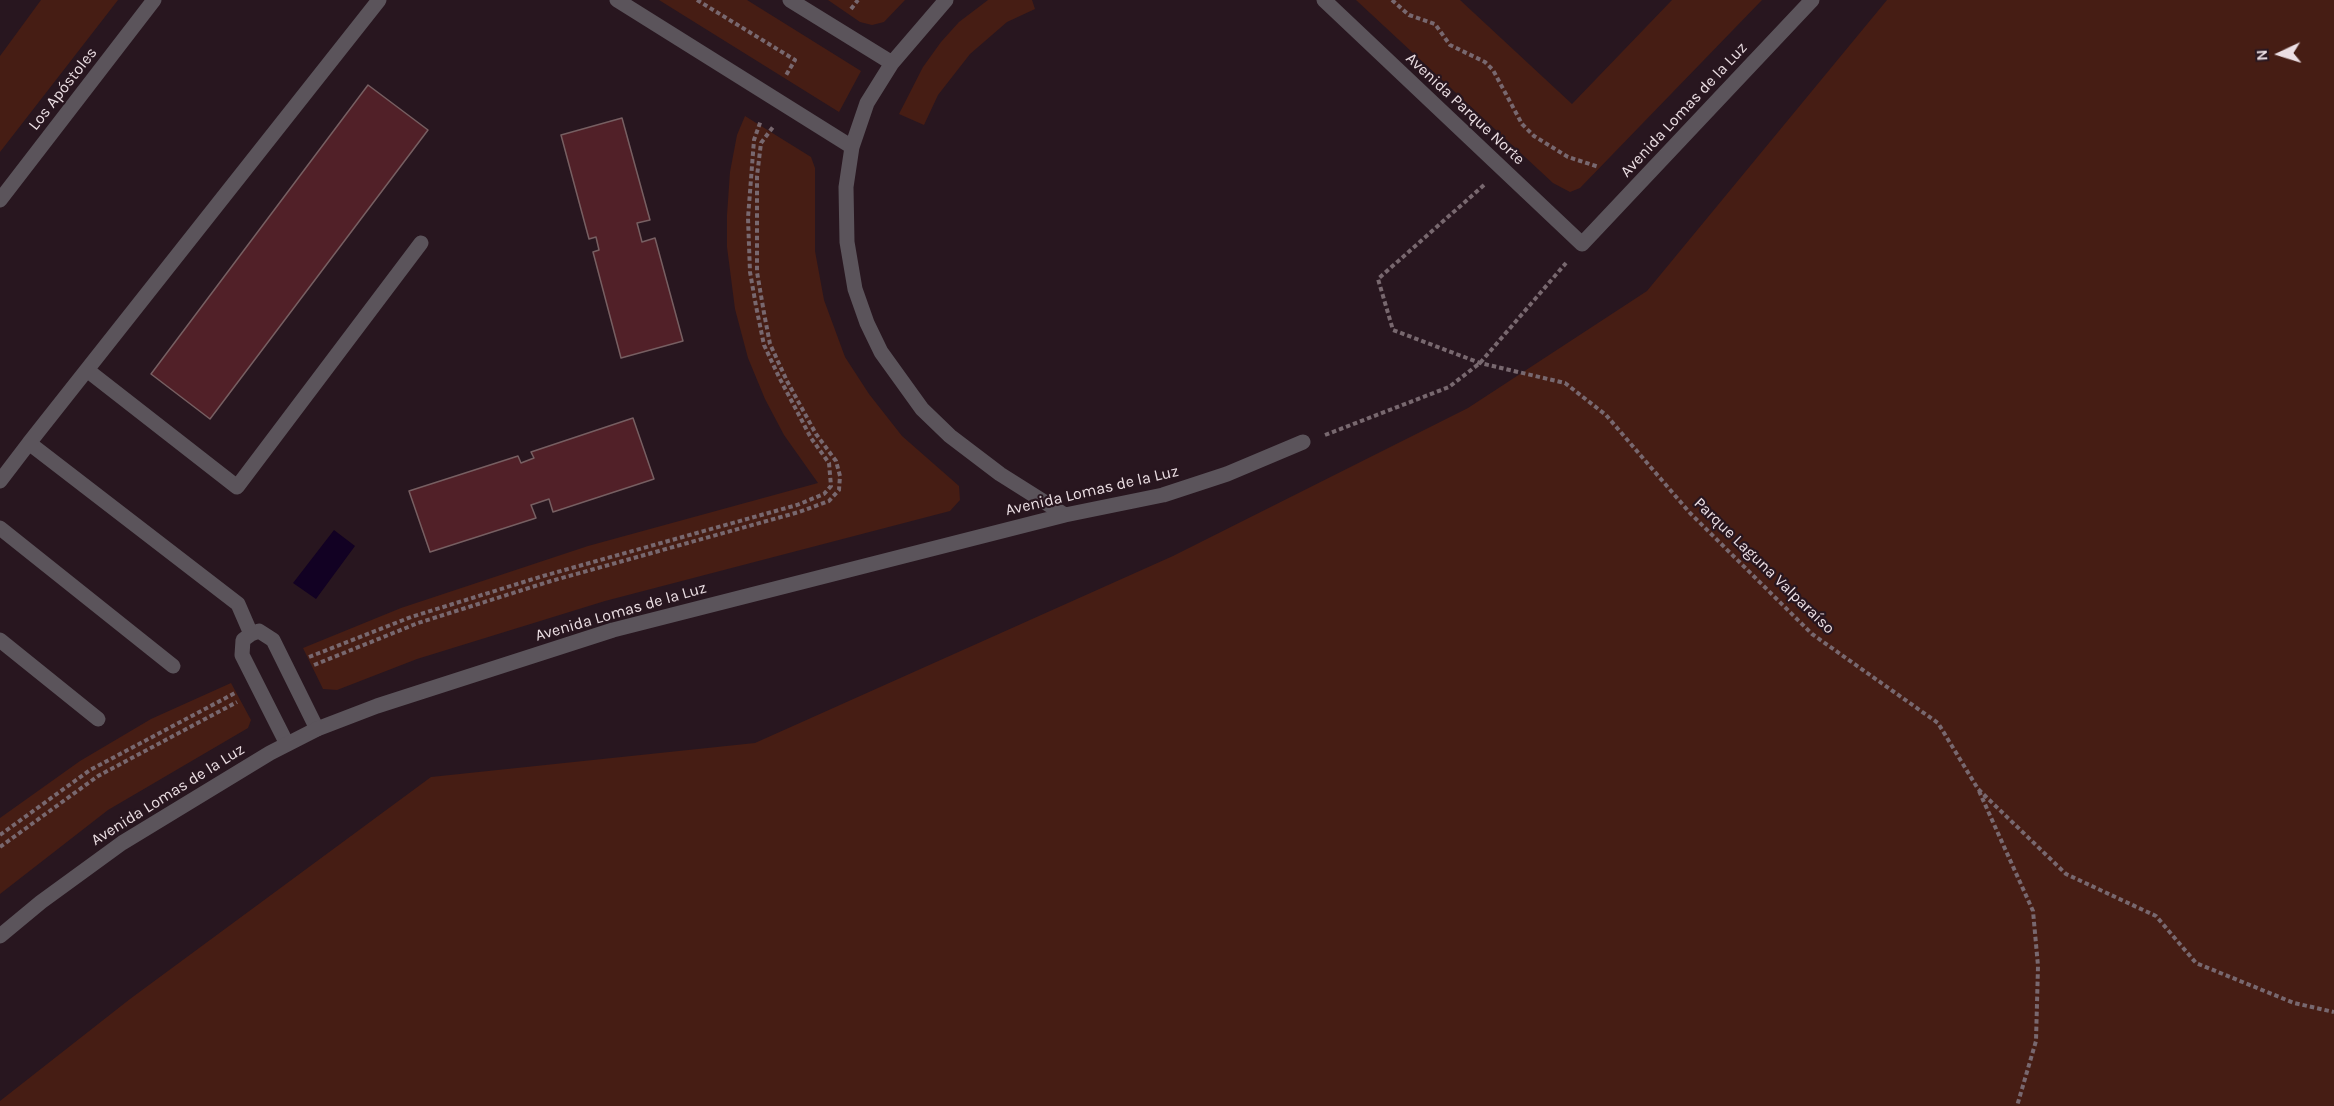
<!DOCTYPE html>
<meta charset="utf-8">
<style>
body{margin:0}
#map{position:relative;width:2334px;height:1106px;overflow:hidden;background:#28161f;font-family:Karla,sans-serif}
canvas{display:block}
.north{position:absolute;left:2250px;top:24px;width:60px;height:60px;-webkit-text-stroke:4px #28161f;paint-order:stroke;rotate:266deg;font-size:16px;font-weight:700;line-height:24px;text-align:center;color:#ebdee3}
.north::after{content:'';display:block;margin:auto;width:21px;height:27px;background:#ebdee3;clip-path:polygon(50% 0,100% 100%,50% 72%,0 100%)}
</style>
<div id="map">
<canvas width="2334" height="1106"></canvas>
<div class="north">N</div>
</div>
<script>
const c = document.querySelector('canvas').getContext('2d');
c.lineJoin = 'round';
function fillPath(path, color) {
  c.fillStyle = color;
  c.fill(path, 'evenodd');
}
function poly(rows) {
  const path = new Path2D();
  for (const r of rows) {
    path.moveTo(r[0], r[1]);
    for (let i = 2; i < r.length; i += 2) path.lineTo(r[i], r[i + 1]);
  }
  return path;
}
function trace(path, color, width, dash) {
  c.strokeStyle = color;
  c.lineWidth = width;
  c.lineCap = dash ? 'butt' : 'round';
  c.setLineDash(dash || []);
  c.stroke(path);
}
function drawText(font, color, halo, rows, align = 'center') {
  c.font = font + ' Karla,sans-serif';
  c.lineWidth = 4.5;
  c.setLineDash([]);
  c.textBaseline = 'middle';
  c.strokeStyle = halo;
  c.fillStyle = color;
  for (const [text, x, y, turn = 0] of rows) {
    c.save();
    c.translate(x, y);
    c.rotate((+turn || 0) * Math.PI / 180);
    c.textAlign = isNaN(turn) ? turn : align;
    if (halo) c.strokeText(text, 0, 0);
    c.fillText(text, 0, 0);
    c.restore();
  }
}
fillPath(poly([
 [41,0,118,0,0,152,0,56],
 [659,0,747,0,861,71,839,112],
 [828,0,905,0,884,22,872,25,860,22],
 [988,0,1032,0,1035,9,1007,22,970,54,938,95,924,125,899,114,923,67,941,42,959,22],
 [1356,0,1460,0,1572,104,1672,0,1762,0,1580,188,1570,192,1553,183],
 [1887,0,2334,0,2334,1106,0,1106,0,1101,130,999,431,777,755,743,1173,556,1468,408,1647,291],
 [745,116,811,157,815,168,815,251,824,300,845,357,869,394,902,436,959,486,960,500,950,511,605,601,417,659,337,690,323,689,303,648,401,608,588,546,818,483,784,435,765,399,748,358,735,309,727,247,727,215,730,172,737,135],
 [231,683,251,720,248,728,108,810,0,894,0,818,80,761,151,719]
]), '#461d14');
fillPath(poly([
 [334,530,355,546,316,599,293,583]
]), '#120123');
const building = poly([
 [368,85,428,130,210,419,151,374,368,85],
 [622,118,650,220,637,223,642,242,655,238,683,341,621,358,593,252,599,250,596,237,589,239,561,135,622,118],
 [633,418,654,479,553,512,549,499,531,505,536,518,430,552,409,491,518,456,521,463,534,458,531,452,633,418]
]);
fillPath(building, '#512028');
trace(building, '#775f62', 1.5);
trace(poly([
 [697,0,795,60,785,77],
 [1392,0,1409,15,1435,24,1450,45,1485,62,1493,70,1522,124,1534,136,1568,157,1599,167],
 [851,9,858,0],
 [1484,185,1378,279,1393,330,1480,363,1565,383,1606,415,1690,513,1812,634,1938,723,1978,789,2066,874,2156,916,2196,963,2294,1003,2334,1012],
 [1325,435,1449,387,1480,363,1566,263],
 [309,657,411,617,543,576,797,505,824,494,831,486,829,463,811,438,779,377,764,345,756,306,750,272,748,218,754,140,761,120],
 [314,665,418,623,551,581,799,512,829,501,839,490,840,476,836,461,816,434,787,381,770,344,764,313,757,272,757,176,761,143,773,127],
 [1979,791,2033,911,2038,966,2036,1041,2017,1106],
 [0,835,90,770,235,693],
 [0,847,98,776,237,702]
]), '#78686f', 4, [4.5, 3]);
trace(poly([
 [87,370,237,487,421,243],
 [0,481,29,443],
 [0,528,173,666],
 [251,634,238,604,29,443,379,0],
 [0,640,98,719],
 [287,744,242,655,243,640,251,634,259,631,273,640,317,729]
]), '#5b545b', 15);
trace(poly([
 [617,0,852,147],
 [790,0,892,63],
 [946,0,892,63,867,103,852,147,846,187,847,242,855,289,867,323,881,352,922,409,950,436,1000,474,1065,515],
 [1324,0,1582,244,1812,0],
 [0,200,154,0],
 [0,936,41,902,122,843,270,753,317,729,377,706,613,630,1065,515,1163,495,1227,474,1303,442]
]), '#5b545b', 15);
drawText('16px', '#ebdee3', '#28161f', [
 ["Los Apóstoles",63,89,-52],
 ["Avenida Parque Norte",1465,109,43],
 ["Avenida Lomas de la Luz",1684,110,-47],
 ["Avenida Lomas de la Luz",1092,491,-13],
 ["Parque Laguna Valparaíso",1764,566,44],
 ["Avenida Lomas de la Luz",621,612,-16],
 ["Avenida Lomas de la Luz",168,795,-32]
]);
</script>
